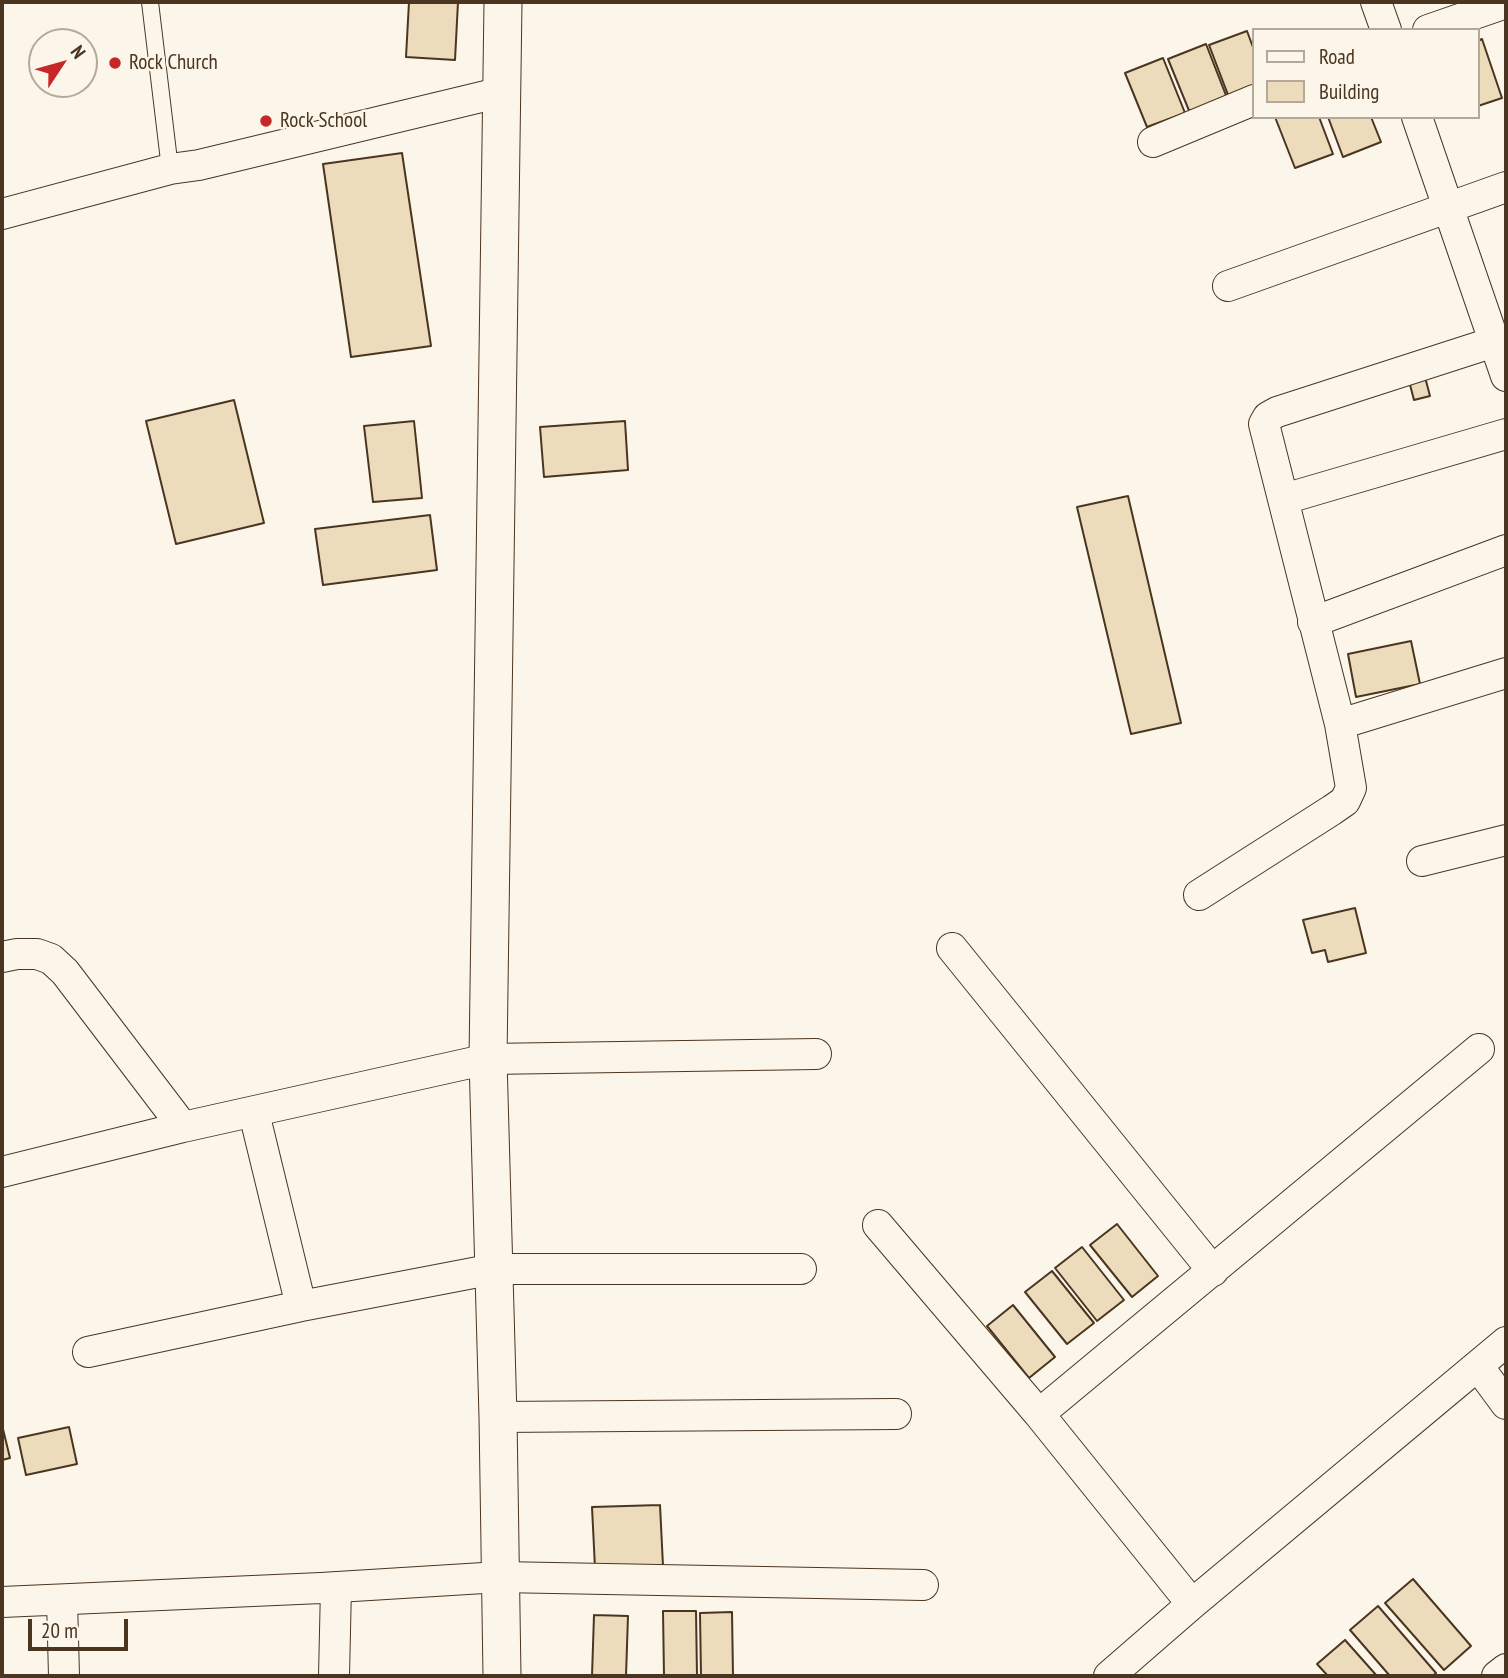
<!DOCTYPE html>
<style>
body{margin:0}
#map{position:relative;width:1508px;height:1678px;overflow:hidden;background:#fbf6e9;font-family:"PT Sans Narrow",sans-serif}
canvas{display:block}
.frame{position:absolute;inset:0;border:4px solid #4a3520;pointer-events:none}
.legend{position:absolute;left:1252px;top:28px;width:228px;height:91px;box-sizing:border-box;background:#fbf6e9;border:2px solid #b4a999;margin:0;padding:9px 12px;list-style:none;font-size:21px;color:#4a3520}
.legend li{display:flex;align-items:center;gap:14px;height:35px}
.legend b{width:35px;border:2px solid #b4a999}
.north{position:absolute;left:28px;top:28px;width:70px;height:70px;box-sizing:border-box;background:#fbf6e9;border:2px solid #b4a999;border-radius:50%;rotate:54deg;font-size:19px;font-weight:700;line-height:28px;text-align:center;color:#4a3520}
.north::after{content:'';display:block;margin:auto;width:24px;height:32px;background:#c62828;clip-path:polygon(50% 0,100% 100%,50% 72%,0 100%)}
.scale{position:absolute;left:28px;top:1619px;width:100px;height:32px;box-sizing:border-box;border:4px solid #4a3520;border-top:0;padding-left:9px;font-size:21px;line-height:24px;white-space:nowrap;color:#4a3520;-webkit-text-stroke:5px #fbf6e9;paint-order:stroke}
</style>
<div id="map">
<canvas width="1508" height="1678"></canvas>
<div class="frame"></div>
<ul class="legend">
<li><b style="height:9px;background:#fbf6e9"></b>Road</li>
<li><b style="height:19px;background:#ecdcbc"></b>Building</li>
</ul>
<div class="north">N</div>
<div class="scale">20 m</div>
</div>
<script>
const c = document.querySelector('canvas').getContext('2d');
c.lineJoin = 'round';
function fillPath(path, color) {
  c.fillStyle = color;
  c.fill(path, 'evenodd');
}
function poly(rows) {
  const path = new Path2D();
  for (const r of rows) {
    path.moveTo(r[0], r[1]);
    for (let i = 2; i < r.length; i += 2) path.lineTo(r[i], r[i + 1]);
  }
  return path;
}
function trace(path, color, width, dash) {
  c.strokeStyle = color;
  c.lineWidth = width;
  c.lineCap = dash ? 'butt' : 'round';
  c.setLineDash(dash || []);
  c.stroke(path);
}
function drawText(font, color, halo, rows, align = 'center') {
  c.font = font + ' "PT Sans Narrow",sans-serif';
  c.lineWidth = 5;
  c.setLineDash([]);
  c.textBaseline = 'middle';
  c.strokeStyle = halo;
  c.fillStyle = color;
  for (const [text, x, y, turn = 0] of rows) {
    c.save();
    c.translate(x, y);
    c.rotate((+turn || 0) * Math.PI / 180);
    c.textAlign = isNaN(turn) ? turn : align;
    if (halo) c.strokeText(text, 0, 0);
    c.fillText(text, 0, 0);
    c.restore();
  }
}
const building = poly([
 [409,2,458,2,455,60,406,57,409,2],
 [1247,31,1254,50,1254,91,1230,100,1209,45,1247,31],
 [1482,39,1502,98,1478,106,1478,41,1482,39],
 [1206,44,1227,98,1190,113,1168,59,1206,44],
 [1163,58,1185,113,1147,127,1125,73,1163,58],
 [1275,117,1319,117,1333,154,1295,168,1275,117],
 [1328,117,1371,117,1381,142,1343,157,1328,117],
 [402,153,431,346,351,357,323,164,402,153],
 [1425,377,1430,396,1414,400,1409,381,1425,377],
 [234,400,264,523,176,544,146,421,234,400],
 [414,421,422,498,373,502,364,426,414,421],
 [625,421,628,470,544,477,540,427,625,421],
 [1128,496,1181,723,1131,734,1077,507,1128,496],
 [430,515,437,570,323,585,315,529,430,515],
 [1411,641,1420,684,1356,697,1348,654,1411,641],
 [1355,908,1366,953,1328,962,1325,950,1312,953,1303,920,1355,908],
 [1117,1224,1158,1276,1132,1297,1090,1245,1117,1224],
 [1082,1247,1124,1300,1097,1321,1055,1268,1082,1247],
 [1052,1271,1094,1323,1067,1344,1025,1292,1052,1271],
 [1013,1305,1055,1357,1029,1378,987,1326,1013,1305],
 [2,1425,10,1458,2,1460,2,1425],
 [69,1427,77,1464,26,1475,18,1438,69,1427],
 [660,1505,663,1566,595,1568,592,1507,660,1505],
 [1413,1579,1471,1646,1444,1670,1385,1603,1413,1579],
 [1378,1606,1436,1673,1433,1676,1390,1676,1350,1630,1378,1606],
 [663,1611,696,1611,697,1676,664,1676,663,1611],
 [732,1612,733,1676,701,1676,700,1613,732,1612],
 [594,1615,628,1616,626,1676,592,1676,594,1615],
 [1345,1640,1377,1676,1328,1676,1317,1664,1345,1640]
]);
fillPath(building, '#ecdcbc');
trace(building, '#4a3520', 2);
const service = poly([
 [150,2,170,169]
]);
const minor = poly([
 [1376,2,1386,30],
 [1428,30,1506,3],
 [1417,117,1506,376],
 [1153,142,1254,100],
 [2,214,170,169,199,165,502,92],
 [1228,286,1506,187],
 [1284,499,1506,434],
 [1313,622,1506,550],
 [1340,724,1506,673],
 [1422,861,1506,840],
 [1199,895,1332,810,1345,801,1351,788,1340,724,1264,424,1268,417,1277,412,1494,342],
 [952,948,1213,1271],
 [2,957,17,954,37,954,51,959,65,972,183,1127],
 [254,1113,301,1306],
 [2,1172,183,1127,488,1059,816,1054],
 [878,1225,1039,1414,1192,1604],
 [88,1352,301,1306,494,1269,801,1269],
 [1478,1366,1506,1404],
 [1039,1414,1479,1049],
 [498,1417,896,1414],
 [62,1600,64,1676],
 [2,1602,321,1588,500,1577,923,1585],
 [334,1676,336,1587],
 [1109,1676,1192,1604,1506,1342],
 [1497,1676,1506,1669]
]);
const tertiary = poly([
 [502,1676,498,1417,488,1059,503,2]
]);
trace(service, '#4a3520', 18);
trace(minor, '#4a3520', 32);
trace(tertiary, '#4a3520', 39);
trace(service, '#fbf6e9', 16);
trace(minor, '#fbf6e9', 30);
trace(tertiary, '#fbf6e9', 37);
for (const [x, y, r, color] of [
 [115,63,7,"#c62828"],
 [266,121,7,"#c62828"]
]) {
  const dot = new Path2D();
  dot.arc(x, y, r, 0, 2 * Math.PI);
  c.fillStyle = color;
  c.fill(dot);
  trace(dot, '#fbf6e9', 2.5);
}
drawText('21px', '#4a3520', '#fbf6e9', [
 ["Rock Church",129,63],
 ["Rock School",280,121]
], 'left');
</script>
